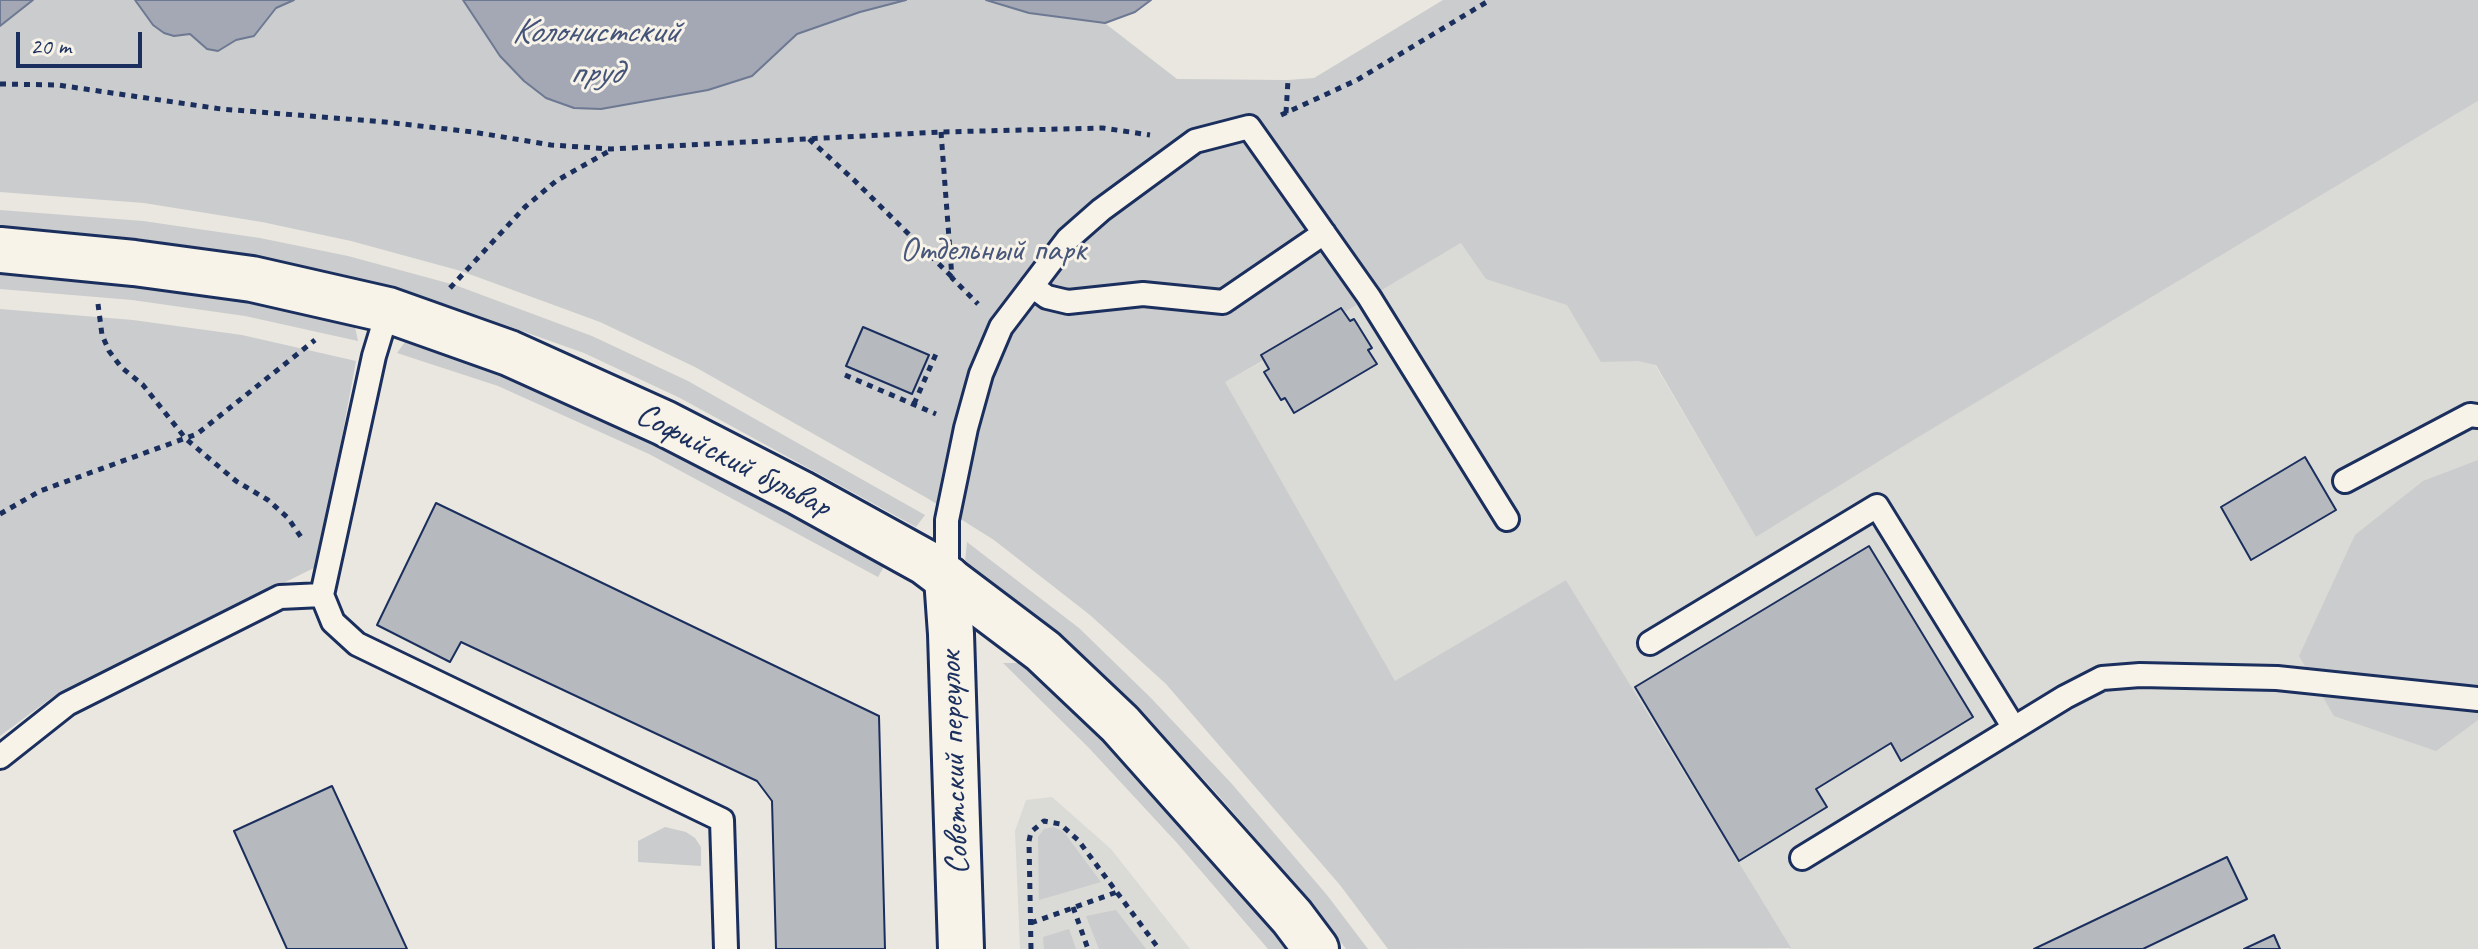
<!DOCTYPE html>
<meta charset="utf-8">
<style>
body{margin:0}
#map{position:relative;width:2478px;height:949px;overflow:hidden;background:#eae7e0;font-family:Caveat,sans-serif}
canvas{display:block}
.scale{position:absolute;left:16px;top:32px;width:126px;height:36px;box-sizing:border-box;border:4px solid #1b2f5e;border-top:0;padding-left:10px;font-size:24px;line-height:28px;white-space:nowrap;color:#1b2f5e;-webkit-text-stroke:6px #f7f3e8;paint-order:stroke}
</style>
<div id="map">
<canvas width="2478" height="949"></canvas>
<div class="scale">20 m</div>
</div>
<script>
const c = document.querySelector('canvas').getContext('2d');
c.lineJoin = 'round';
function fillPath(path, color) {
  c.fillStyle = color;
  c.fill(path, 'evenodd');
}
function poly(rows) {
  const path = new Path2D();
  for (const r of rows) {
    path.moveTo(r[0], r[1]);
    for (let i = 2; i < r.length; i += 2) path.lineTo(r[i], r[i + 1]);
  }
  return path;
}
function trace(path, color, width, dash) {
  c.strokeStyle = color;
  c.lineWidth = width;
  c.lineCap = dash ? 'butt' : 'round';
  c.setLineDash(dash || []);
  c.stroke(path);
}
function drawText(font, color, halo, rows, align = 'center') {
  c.font = font + ' Caveat,sans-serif';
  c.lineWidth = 6;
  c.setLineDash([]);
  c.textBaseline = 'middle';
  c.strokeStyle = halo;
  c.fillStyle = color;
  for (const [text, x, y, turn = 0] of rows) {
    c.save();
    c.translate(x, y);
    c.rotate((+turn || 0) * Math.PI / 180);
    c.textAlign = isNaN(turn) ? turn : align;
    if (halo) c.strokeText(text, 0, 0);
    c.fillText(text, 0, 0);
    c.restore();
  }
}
fillPath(poly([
 [2478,101,2478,949,1790,949,1566,580,1395,682,1224,382,1264,361,1261,355,1341,308,1345,312,1552,189,1756,537,1912,441],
 [1052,797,1111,849,1190,949,1020,949,1015,831,1026,800]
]), '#dadad6');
fillPath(poly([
 [0,0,1151,0,1135,12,1106,24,1177,79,1288,80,1314,78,1443,0,2478,0,2478,101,1912,441,1756,537,1656,365,1638,361,1601,362,1567,305,1486,279,1461,243,1345,312,1341,308,1261,355,1264,360,1225,382,1395,681,1566,580,1791,948,1388,949,1340,885,1166,684,1090,615,994,540,927,498,695,367,600,322,461,271,351,241,262,222,144,203,0,192],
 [0,210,143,221,260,238,348,256,455,285,592,336,688,381,925,515,916,527,680,398,584,353,449,305,345,275,257,256,141,239,0,228],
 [0,271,31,272,248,298,354,322,358,341,245,316,132,300,0,289],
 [0,309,133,320,242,335,356,361,318,566,54,696,0,736],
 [407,339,503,372,658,439,886,563,878,577,649,454,498,386,397,353],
 [2478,460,2478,720,2436,751,2334,716,2299,656,2355,535,2423,481],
 [967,542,1079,628,1151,698,1232,784,1327,895,1368,949,1346,949,1314,906,1219,796,1138,708,1067,641,965,562],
 [1003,663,1020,663,1029,666,1102,735,1290,949,1268,949,1177,843,1089,748],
 [665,827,686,832,695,838,701,847,701,866,638,862,638,841],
 [1053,827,1063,831,1101,882,1039,900,1038,837,1044,829],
 [1116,910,1146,949,1099,949,1086,916],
 [1069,929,1076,949,1044,949,1043,937]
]), '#cbcccd');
const water = poly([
 [0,0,33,0,0,26,0,0],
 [135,0,294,0,276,8,254,36,236,40,218,51,207,49,190,34,174,36,164,33,153,25,135,0],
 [463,0,906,0,860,12,797,34,752,76,708,90,601,109,574,108,546,98,524,81,500,56,463,0],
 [986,0,1151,0,1135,12,1105,23,1029,13,986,0]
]);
fillPath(water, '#a3a8b4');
trace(water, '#6d7892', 2);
const building = poly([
 [1341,308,1350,321,1354,319,1372,348,1368,350,1377,364,1294,413,1285,398,1281,400,1264,372,1269,369,1261,355,1341,308],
 [863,327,929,355,912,394,846,366,863,327],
 [2305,457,2336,510,2251,560,2221,507,2305,457],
 [436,503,879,716,885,949,776,949,772,801,757,781,461,642,450,662,377,625,436,503],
 [1869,546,1973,717,1901,761,1891,743,1816,789,1827,807,1739,861,1635,687,1869,546],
 [332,786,407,949,287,949,234,831,332,786],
 [2227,857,2247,899,2143,949,2034,949,2227,857],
 [2274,935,2280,949,2244,949,2274,935]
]);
fillPath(building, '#b6babf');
trace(building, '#1b2f5e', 2);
const lane = poly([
 [1032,286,1047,297,1068,302,1143,294,1223,302,1324,233],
 [2345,481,2470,415,2478,416],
 [947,578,947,520,966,428,981,374,1001,327,1068,239,1101,210,1195,141,1249,127,1369,297,1507,519],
 [322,595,333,622,357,644,722,820,726,949],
 [1650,643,1877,506,2014,728],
 [0,757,67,704,280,597,322,595,374,356,388,310],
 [1802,858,2065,697,2102,678,2140,675,2277,678,2478,699]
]);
const street = poly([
 [947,578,951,634,961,949]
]);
const secondary = poly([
 [0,250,134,263,252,279,388,310,509,353,664,423,800,493,925,562,1043,651,1120,724,1292,917,1316,949]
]);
trace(lane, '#1b2f5e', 28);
trace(street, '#1b2f5e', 50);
trace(secondary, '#1b2f5e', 50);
trace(poly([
 [0,84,58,85,221,109,385,122,473,132,551,145,611,149,941,132,1103,128,1150,135],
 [1286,113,1288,80],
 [1281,115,1357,80,1490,0],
 [941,132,952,278,978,304],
 [809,139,854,180,952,277],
 [450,288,525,207,556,181,611,150],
 [98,304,102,335,109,351,121,367,143,385,186,439,236,481,268,500,288,518,301,537],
 [845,375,936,414],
 [914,404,936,354],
 [0,514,40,491,197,434,315,340],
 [1073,907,1088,949],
 [1031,923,1117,892],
 [1031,949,1029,841,1031,832,1044,821,1060,824,1078,840,1159,949]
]), '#1b2f5e', 5, [6, 6]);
trace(lane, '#f7f3e8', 22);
trace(street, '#f7f3e8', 44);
trace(secondary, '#f7f3e8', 44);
drawText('34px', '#47567a', '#f7f3e8', [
 ["Отдельный парк",993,251]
]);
drawText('34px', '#1b2f5e', '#f7f3e8', [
 ["Софийский бульвар",733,461,27],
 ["Советский переулок",955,763,-92]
]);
drawText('italic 36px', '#445378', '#f7f3e8', [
 ["Колонистский",595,33],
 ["пруд",595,74]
]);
</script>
